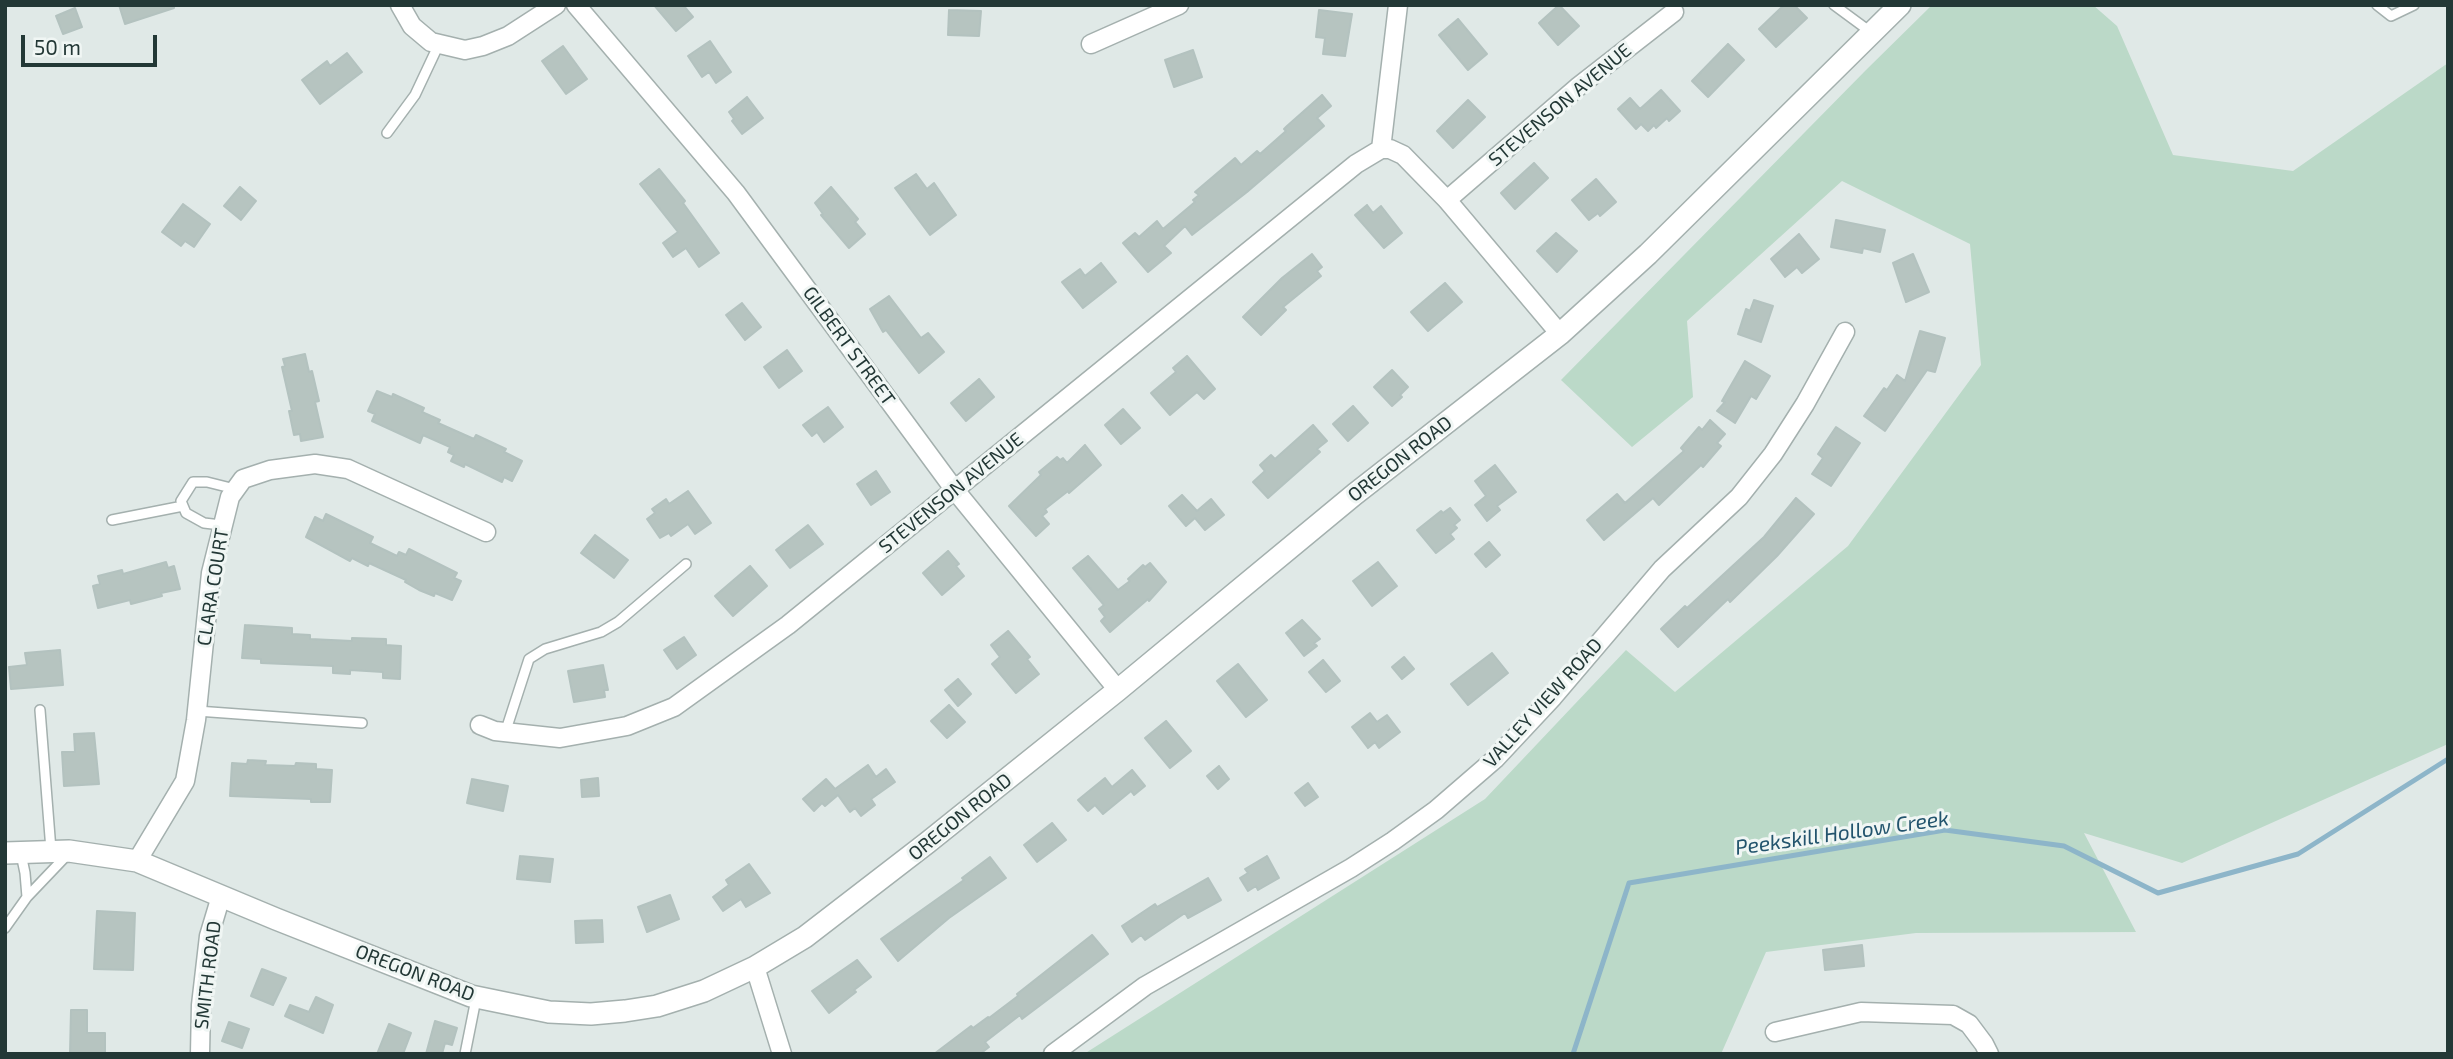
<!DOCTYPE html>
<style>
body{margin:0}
#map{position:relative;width:2453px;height:1059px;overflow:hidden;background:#e0e9e7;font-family:"Exo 2",sans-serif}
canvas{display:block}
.frame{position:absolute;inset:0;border:7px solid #233836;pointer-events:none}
.scale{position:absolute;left:21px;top:35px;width:136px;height:32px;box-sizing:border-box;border:4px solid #233836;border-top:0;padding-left:9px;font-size:21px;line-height:24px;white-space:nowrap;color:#233836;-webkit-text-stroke:5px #f0f6f4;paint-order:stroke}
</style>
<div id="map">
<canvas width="2453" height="1059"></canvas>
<div class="frame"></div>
<div class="scale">50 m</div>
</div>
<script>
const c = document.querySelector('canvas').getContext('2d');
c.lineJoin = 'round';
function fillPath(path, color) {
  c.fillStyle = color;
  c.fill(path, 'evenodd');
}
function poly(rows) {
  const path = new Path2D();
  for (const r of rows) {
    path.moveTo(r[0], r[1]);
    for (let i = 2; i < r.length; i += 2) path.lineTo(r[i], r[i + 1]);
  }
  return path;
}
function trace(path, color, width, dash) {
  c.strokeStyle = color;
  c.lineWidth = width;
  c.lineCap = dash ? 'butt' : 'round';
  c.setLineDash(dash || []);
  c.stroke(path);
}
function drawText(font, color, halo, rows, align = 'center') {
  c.font = font + ' "Exo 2",sans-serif';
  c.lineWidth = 6;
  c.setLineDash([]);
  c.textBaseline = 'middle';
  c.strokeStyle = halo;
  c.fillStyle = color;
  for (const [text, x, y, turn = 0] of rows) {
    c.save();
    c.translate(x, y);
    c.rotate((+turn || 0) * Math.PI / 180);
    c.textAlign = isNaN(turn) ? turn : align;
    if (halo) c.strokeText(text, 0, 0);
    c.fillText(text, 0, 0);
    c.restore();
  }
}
fillPath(poly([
 [1932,5,2093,5,2117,26,2173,155,2293,171,2448,63,2448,744,2182,863,2084,833,2136,932,1916,933,1766,952,1721,1054,1084,1054,1485,799,1626,650,1675,692,1848,546,1981,365,1970,244,1842,181,1687,321,1693,397,1632,447,1561,380,1866,70]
]), '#bbd9c8');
trace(poly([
 [1573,1054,1629,883,1945,830,2064,846,2158,893,2298,854,2448,759]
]), '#8db5c9', 5);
const building = poly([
 [119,5,174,5,174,8,125,24,119,5],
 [654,5,683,5,693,17,676,31,654,5],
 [1559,5,1579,26,1558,45,1539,23,1559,5],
 [1784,5,1794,5,1807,18,1776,47,1759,29,1784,5],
 [75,8,82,27,63,34,56,16,75,8],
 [949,10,981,11,979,36,948,35,949,10],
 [1319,10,1352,14,1345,56,1323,54,1325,38,1316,37,1319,10],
 [1458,19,1487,54,1468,70,1439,35,1458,19],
 [710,41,731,72,716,83,709,72,702,77,688,56,710,41],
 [1728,44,1744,60,1708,97,1692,81,1728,44],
 [563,46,587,79,566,94,542,61,563,46],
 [1193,50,1202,77,1174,87,1165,60,1193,50],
 [347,53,362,72,320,104,302,80,327,61,330,66,347,53],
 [1661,90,1680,111,1669,121,1667,118,1656,128,1654,125,1648,131,1641,124,1636,129,1618,109,1630,98,1640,109,1661,90],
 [1322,95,1331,106,1317,118,1324,126,1247,192,1192,235,1185,226,1164,246,1171,253,1148,272,1123,243,1135,233,1139,237,1157,221,1163,229,1195,202,1193,200,1199,195,1195,192,1235,158,1241,165,1257,151,1260,154,1286,131,1284,129,1287,126,1322,95],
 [747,97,763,118,742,134,732,121,734,119,729,112,747,97],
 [1468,100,1485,117,1453,148,1437,131,1468,100],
 [1534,163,1548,178,1515,209,1501,193,1534,163],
 [659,169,685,201,683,203,719,253,699,267,686,248,673,257,663,243,678,232,640,184,659,169],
 [916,174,927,189,934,183,956,215,930,235,895,188,916,174],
 [1596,179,1616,202,1600,216,1598,213,1589,220,1572,200,1596,179],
 [240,187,256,201,241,220,224,206,240,187],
 [831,187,858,219,855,222,865,234,849,248,821,215,823,214,815,203,831,187],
 [183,204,210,224,194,247,185,241,181,246,162,232,183,204],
 [1367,205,1373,213,1381,206,1402,233,1384,248,1355,215,1367,205],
 [1836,220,1885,230,1880,252,1863,248,1862,253,1831,247,1836,220],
 [1556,233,1577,251,1557,272,1537,251,1556,233],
 [1799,234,1819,259,1802,273,1797,267,1785,277,1771,259,1799,234],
 [1312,254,1322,267,1317,271,1321,276,1283,307,1286,310,1261,335,1243,317,1282,278,1312,254],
 [1913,254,1929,292,1906,302,1893,263,1913,254],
 [1101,263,1116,282,1083,308,1062,282,1080,269,1085,276,1101,263],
 [1445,283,1462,302,1428,331,1411,312,1445,283],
 [889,296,921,338,928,333,944,352,919,373,886,330,883,332,870,309,889,296],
 [1754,300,1773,306,1761,342,1738,334,1746,309,1750,311,1754,300],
 [742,303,761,327,745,340,726,315,742,303],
 [1920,331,1945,338,1935,372,1927,370,1885,431,1864,416,1884,388,1887,390,1897,375,1905,381,1920,331],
 [787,350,802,371,779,388,764,367,787,350],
 [305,354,309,372,312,371,319,401,315,402,323,437,301,441,300,434,294,435,289,411,292,411,282,367,285,366,283,359,305,354],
 [1187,356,1215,389,1204,399,1197,392,1170,415,1151,393,1176,372,1173,368,1187,356],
 [1745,361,1770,376,1756,399,1751,396,1735,423,1717,411,1725,402,1722,401,1745,361],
 [1392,370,1408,387,1400,395,1402,397,1392,406,1374,387,1392,370],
 [979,379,994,397,966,421,951,403,979,379],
 [377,391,392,397,393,394,424,408,422,412,440,420,438,423,474,439,476,435,506,449,504,452,522,461,512,481,504,477,502,482,465,464,464,467,451,461,454,455,448,452,450,447,423,435,420,443,372,421,375,414,368,411,377,391],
 [1353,406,1368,423,1348,441,1333,424,1353,406],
 [828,407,843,427,824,442,817,432,812,436,803,425,828,407],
 [1123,409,1140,428,1121,444,1105,425,1123,409],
 [1710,420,1725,434,1717,443,1721,446,1703,467,1701,465,1659,505,1653,498,1604,540,1587,520,1617,494,1625,503,1684,451,1681,448,1699,427,1702,430,1710,420],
 [1313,425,1327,441,1317,449,1320,452,1268,498,1253,482,1265,471,1260,465,1271,455,1275,459,1313,425],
 [1836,427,1860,443,1831,486,1812,474,1823,458,1818,454,1836,427],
 [1085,445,1101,465,1069,493,1068,491,1045,509,1047,512,1042,516,1049,524,1036,536,1009,506,1041,475,1039,472,1057,457,1060,460,1063,458,1067,463,1085,445],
 [1495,465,1516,492,1497,506,1500,510,1487,521,1475,505,1486,496,1475,481,1495,465],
 [876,471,890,492,871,505,857,484,876,471],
 [688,491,711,523,695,534,688,524,671,536,669,533,660,538,647,519,655,513,652,509,666,499,669,504,688,491],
 [1182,495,1197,511,1211,499,1224,515,1205,530,1195,518,1186,526,1169,506,1182,495],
 [1796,498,1814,514,1777,556,1730,602,1728,599,1678,647,1661,629,1685,606,1687,608,1764,537,1796,498],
 [1450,508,1460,520,1454,525,1457,528,1450,534,1454,539,1436,553,1417,530,1441,511,1443,513,1450,508],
 [326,514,373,537,370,543,397,556,399,552,406,555,409,549,457,573,454,578,461,581,452,600,435,593,434,596,419,590,405,582,406,580,369,563,368,566,352,558,350,561,306,537,315,517,323,521,326,514],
 [808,525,823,544,790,568,776,550,808,525],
 [595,535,628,560,614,578,581,553,595,535],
 [1489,542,1500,555,1486,567,1475,554,1489,542],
 [948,551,959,564,956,566,964,576,942,595,923,573,948,551],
 [1088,556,1118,590,1130,581,1128,579,1143,565,1145,567,1150,563,1166,582,1149,601,1148,599,1110,632,1101,621,1105,617,1099,609,1104,605,1073,568,1088,556],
 [166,562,168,568,174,566,180,589,161,593,162,596,131,604,130,600,98,608,93,586,100,584,98,576,122,570,123,574,166,562],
 [1378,562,1397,586,1372,606,1353,581,1378,562],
 [750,566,767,586,733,616,715,596,750,566],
 [1302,620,1320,639,1314,643,1317,646,1304,656,1286,633,1302,620],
 [245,625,292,628,292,634,310,635,310,639,352,641,352,638,386,639,386,645,401,646,400,679,383,678,383,672,350,670,350,674,333,673,333,666,261,663,261,659,242,658,245,625],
 [1008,631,1030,657,1027,659,1039,674,1016,693,992,664,1000,657,991,645,1008,631],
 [684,637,696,655,677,669,664,650,684,637],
 [60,650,63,685,11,689,9,667,27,665,25,653,60,650],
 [1492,653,1508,673,1468,705,1451,684,1492,653],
 [1404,657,1414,669,1402,679,1392,667,1404,657],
 [1323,660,1340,681,1326,692,1309,672,1323,660],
 [1238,664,1267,700,1246,717,1217,681,1238,664],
 [603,665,608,690,604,690,605,697,574,702,568,671,603,665],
 [958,679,971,694,958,706,945,690,958,679],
 [949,705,965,722,947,738,931,721,949,705],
 [1370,713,1377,722,1387,715,1400,732,1379,748,1375,742,1368,748,1352,727,1370,713],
 [1166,721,1191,751,1170,768,1145,738,1166,721],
 [94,733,99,784,64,786,62,752,75,752,74,734,94,733],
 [248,760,266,761,265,765,295,766,296,763,316,764,316,769,332,770,330,802,311,802,311,799,230,796,232,763,247,764,248,760],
 [868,765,876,777,886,769,895,782,871,799,875,805,861,816,855,808,850,812,838,795,825,806,822,803,814,811,803,799,826,779,835,789,868,765],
 [1219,766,1229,779,1218,789,1207,776,1219,766],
 [1132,770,1145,786,1134,795,1131,791,1103,814,1095,805,1088,811,1078,800,1105,778,1112,787,1132,770],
 [598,778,599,796,582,797,581,780,598,778],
 [472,779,508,786,503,811,467,803,472,779],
 [1308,783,1318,797,1305,806,1295,793,1308,783],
 [1052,823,1066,840,1037,862,1024,845,1052,823],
 [520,856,553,859,550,882,517,879,520,856],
 [1267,856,1279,878,1258,890,1256,886,1248,891,1240,878,1248,873,1245,869,1267,856],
 [990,857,1006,878,949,918,898,961,881,939,964,880,962,878,990,857],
 [749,864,770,893,746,907,741,899,723,911,713,897,729,885,726,880,749,864],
 [1208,878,1221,900,1188,918,1185,913,1145,940,1141,935,1132,942,1122,926,1155,904,1157,907,1208,878],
 [670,895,679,919,647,932,638,907,670,895],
 [97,911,135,913,133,970,94,969,97,911],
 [602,920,603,942,576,943,575,921,602,920],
 [1092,935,1108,954,1022,1019,1020,1015,985,1042,989,1047,980,1054,934,1054,971,1026,973,1028,988,1017,989,1018,1018,996,1017,994,1092,935],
 [1862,945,1864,966,1825,970,1823,950,1862,945],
 [857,960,871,977,854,990,856,992,829,1013,812,991,857,960],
 [262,969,286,978,273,1005,251,996,262,969],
 [316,997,333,1005,323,1033,285,1016,290,1005,309,1012,316,997],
 [71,1010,87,1010,87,1033,105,1033,105,1054,70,1054,71,1010],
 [435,1021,457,1028,452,1045,445,1043,442,1054,426,1054,435,1021],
 [229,1022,249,1029,242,1048,222,1041,229,1022],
 [389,1024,411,1033,403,1054,377,1054,389,1024]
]);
fillPath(building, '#b6c4c0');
trace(building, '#b3c2bf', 2);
const service = poly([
 [1834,5,1872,33],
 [2377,5,2391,16,2414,5],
 [387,133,415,95,439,44],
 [112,520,183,506],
 [221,525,204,523,186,513,181,501,193,482,207,482,235,489],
 [40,710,51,850],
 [197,711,362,723],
 [505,733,529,659,545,649,601,632,618,622,686,564],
 [21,854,25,873,27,897],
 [5,928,27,897,67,855],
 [465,1054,476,999]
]);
const minor = poly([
 [400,5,412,26,431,42,465,50,483,46,508,36,556,5],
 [576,5,736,193,954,489,1118,690],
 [1091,44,1179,5],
 [1381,149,1390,149,1403,155,1447,200,1560,334],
 [1381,149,1398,5],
 [1447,200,1579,86,1674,12],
 [480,725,495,731,560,738,627,726,674,707,788,625,1356,164,1381,149],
 [137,861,185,781,196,720,211,573,230,497,243,479,270,470,315,464,348,469,486,532],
 [755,967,782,1054],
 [1775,1032,1861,1012,1953,1015,1969,1024,1984,1044,1989,1054],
 [200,1054,201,1005,209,936,221,896],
 [1053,1054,1145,986,1351,868,1393,841,1436,810,1495,759,1553,697,1662,569,1739,497,1773,454,1805,404,1845,332]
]);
const tertiary = poly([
 [5,853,69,851,137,861,276,919,471,996,549,1012,591,1014,625,1011,657,1006,704,991,755,967,805,937,927,843,1118,690,1355,494,1560,334,1648,254,1900,5]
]);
trace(service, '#a4b0ae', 12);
trace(minor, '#a4b0ae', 21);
trace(tertiary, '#a4b0ae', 24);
trace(service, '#fff', 9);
trace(minor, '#fff', 18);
trace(tertiary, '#fff', 21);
drawText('19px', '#233836', '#f0f6f4', [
 ["STEVENSON AVENUE",1560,105,-40],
 ["GILBERT STREET",849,346,54],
 ["OREGON ROAD",1400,459,-38],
 ["STEVENSON AVENUE",951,493,-39],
 ["CLARA COURT",213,587,-81],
 ["VALLEY VIEW ROAD",1543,703,-48],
 ["OREGON ROAD",960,817,-39],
 ["OREGON ROAD",415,973,21],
 ["SMITH ROAD",208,975,-83]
]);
drawText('italic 21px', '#23546d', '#f0f6f4', [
 ["Peekskill Hollow Creek",1842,833,-8]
]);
</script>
